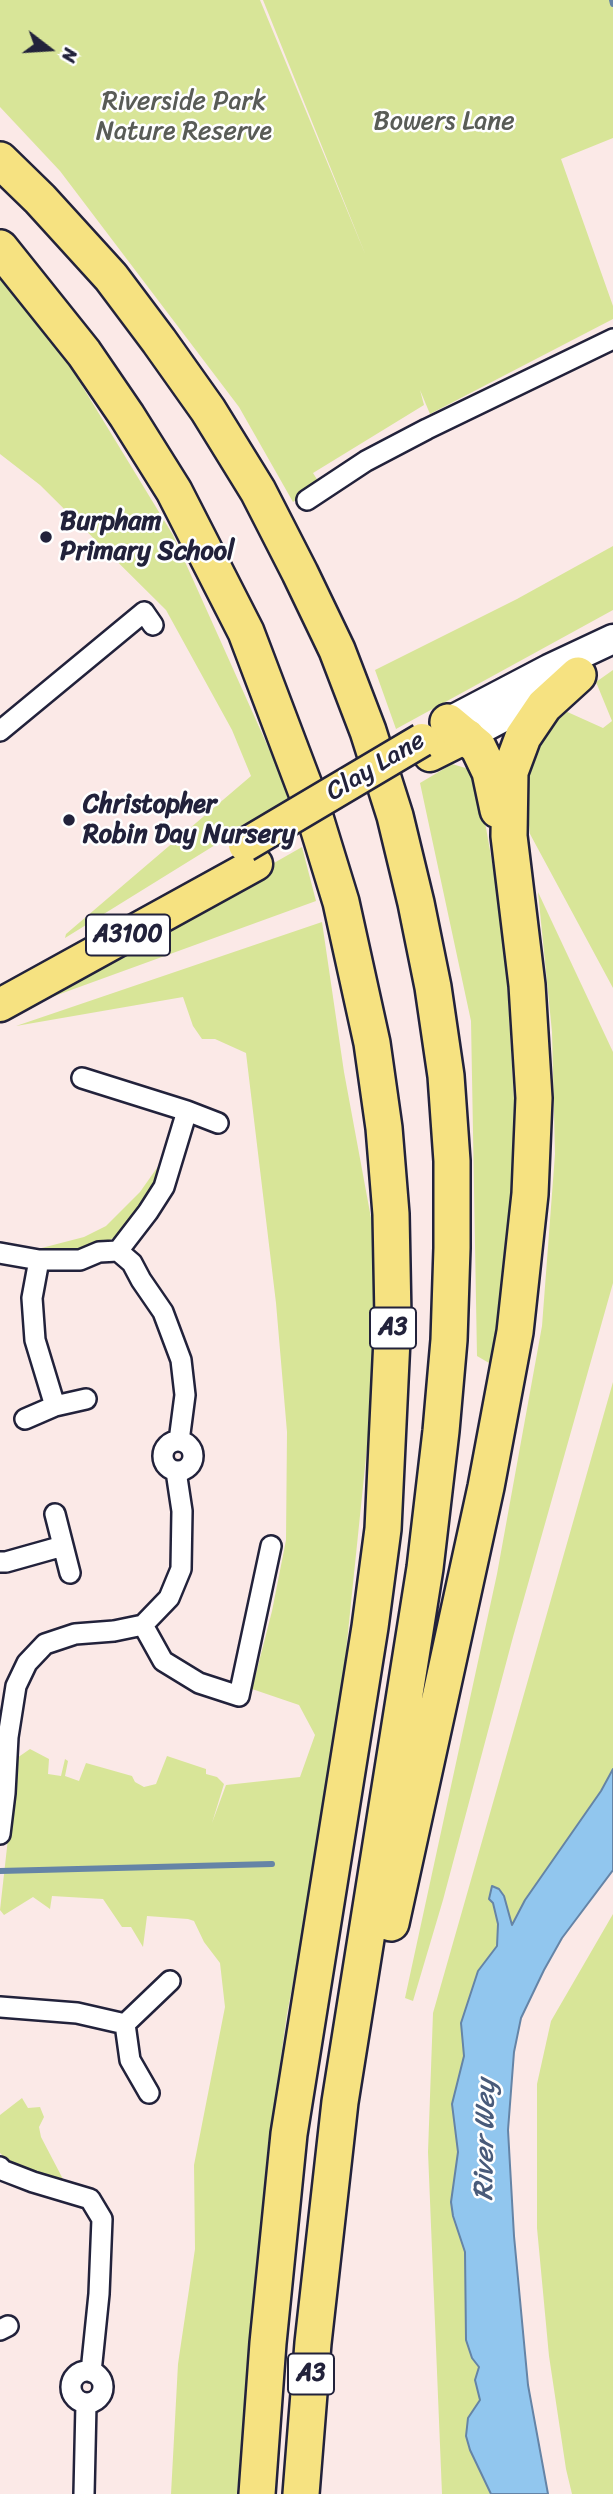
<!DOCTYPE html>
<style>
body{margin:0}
#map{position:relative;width:613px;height:2494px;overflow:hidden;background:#fbe9e7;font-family:Sriracha,sans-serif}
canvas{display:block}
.north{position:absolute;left:14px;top:14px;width:70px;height:70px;-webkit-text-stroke:5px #fff;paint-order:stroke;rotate:107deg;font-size:19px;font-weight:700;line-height:28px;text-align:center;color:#22223b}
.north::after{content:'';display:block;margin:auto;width:24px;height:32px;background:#22223b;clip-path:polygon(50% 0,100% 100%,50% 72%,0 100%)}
</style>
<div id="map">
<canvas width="613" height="2494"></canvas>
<div class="north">N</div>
</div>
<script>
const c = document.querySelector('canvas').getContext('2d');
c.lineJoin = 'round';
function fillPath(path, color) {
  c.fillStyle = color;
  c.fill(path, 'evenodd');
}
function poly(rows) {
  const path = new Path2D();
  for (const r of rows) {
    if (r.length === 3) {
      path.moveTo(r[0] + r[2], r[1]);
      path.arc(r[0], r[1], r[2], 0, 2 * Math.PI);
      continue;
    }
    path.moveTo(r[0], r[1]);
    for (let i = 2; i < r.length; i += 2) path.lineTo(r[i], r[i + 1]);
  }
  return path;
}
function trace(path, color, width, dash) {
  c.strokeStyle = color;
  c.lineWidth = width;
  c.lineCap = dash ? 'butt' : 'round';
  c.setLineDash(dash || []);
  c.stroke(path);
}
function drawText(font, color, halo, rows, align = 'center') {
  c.font = font + ' Sriracha,sans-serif';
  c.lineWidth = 5;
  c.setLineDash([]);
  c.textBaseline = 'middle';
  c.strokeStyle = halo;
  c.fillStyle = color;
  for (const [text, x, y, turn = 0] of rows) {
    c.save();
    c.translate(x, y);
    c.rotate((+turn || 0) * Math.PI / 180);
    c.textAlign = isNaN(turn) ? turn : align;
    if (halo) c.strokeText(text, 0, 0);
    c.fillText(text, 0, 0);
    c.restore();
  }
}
fillPath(poly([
 [0,0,260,0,366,256,263,0,613,0,613,138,561,159,613,306,613,319,430,414,420,390,424,405,313,473,320,484,293,502,239,407,60,171,0,107],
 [0,276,73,371,173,535,291,798,65,938,66,934,251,776,232,730,166,610,40,485,0,454],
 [613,546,613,610,396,729,375,670,517,599],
 [613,670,613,988,530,834,525,791,531,758,563,710,603,728,612,721,596,682],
 [452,764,476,771,504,930,514,1100,512,1244,496,1367,477,1356,471,1021,420,783],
 [302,847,316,901,16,1010],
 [538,892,613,1052,613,1283,513,1637,443,1900,413,2001,405,1998,497,1574,542,1326,555,1154,552,1032],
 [322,922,344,1072,376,1245,372,1399,337,1739,320,1841,287,2014,268,2149,237,2494,171,2494,178,2364,195,2249,194,2165,225,2007,220,1963,204,1942,194,1921,188,1919,147,1916,143,1947,131,1927,122,1927,103,1899,52,1896,50,1909,33,1897,4,1915,0,1910,17,1758,30,1749,49,1759,48,1774,61,1776,65,1759,68,1761,65,1776,79,1781,86,1763,132,1776,135,1782,144,1787,156,1784,167,1756,206,1769,206,1774,217,1777,224,1784,212,1823,226,1785,300,1777,315,1735,299,1705,252,1689,272,1611,286,1540,287,1432,276,1303,246,1053,215,1039,202,1039,193,1026,183,997,16,1026],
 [159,1165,148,1200,117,1236,92,1249,73,1255,30,1251,84,1237,106,1226,140,1192],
 [613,1382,613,1769,601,1791,525,1900,511,1926,504,1896,493,1903,498,1924,497,1946,478,1971,461,2023,464,2056,452,2104,458,2152,451,2202,453,2216,465,2252,466,2340,472,2358,479,2367,475,2380,480,2400,468,2418,466,2436,470,2450,491,2494,442,2494,428,2152,433,2013],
 [613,1914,613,2494,572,2494,566,2469,549,2356,537,2228,537,2084,551,2021],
 [22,2098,28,2108,40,2107,44,2117,39,2127,41,2137,64,2181,20,2173,0,2153,0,2115]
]), '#d8e598');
const water = poly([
 [613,1769,613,1870,562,1938,544,1970,521,2018,514,2052,508,2130,514,2236,528,2385,548,2494,491,2494,470,2450,466,2436,468,2418,480,2400,475,2380,479,2367,472,2358,466,2340,465,2252,453,2216,451,2202,458,2152,452,2104,464,2056,461,2023,478,1971,497,1946,498,1924,493,1903,489,1899,492,1886,499,1889,504,1896,512,1925,525,1900,601,1791,613,1769]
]);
fillPath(water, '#91c6ee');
trace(water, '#6584a6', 2);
trace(poly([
 [612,0,613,4],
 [0,1871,272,1864]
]), '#6584a6', 6);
const street = poly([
 [307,500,366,461,427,429,613,339],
 [0,731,144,612,153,625],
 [82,1078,187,1111],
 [118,1251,132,1263,141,1280,163,1312,181,1360,185,1395,179,1441],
 [0,1253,39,1260,80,1260,99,1252,118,1251,148,1212,164,1187,187,1111,218,1123],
 [39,1260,32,1298,35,1340,55,1406],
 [25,1419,55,1406,86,1399],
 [178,1456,15],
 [55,1514,70,1573],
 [0,1562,6,1562,63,1546],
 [143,1625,163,1661,199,1683,239,1696,271,1546],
 [0,1834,5,1793,8,1737,16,1686,27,1663,45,1644,75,1634,114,1631,143,1625,169,1598,181,1569,182,1511,176,1471],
 [0,2007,77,2013,125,2024],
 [149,2093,130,2060,125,2024,170,1981],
 [0,2167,2,2170,33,2182,90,2199,102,2219,99,2294,91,2372],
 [0,2330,8,2326],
 [87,2387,16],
 [84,2494,86,2404]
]);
const secondary = poly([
 [448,722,549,669,613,639],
 [468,736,556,689]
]);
const primary = poly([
 [430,755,468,736],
 [0,1005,256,864]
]);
const highway = poly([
 [0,160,40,199,111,277,159,341,208,410,258,491,300,573,337,650,368,731,395,816,416,903,433,987,446,1076,452,1161,452,1248,449,1340,441,1431,425,1568,340,2102,313,2343,301,2494],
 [0,248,84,353,127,416,174,491,246,632,310,801,341,902,372,1043,384,1128,391,1214,393,1318,383,1529,370,1627,289,2134,268,2343,257,2494],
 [448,722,478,747,490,772,498,810],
 [391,1923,486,1487,515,1332,530,1194,534,1098,527,985,509,836,510,772,523,737,544,706,578,675]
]);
trace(street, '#22223b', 24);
trace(secondary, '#22223b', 33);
trace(primary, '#22223b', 37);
trace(highway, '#22223b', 40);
trace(street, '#fff', 19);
trace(secondary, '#fff', 28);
trace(primary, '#f6e281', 32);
trace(highway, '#f6e281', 35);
const primaryBridge = poly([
 [245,845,422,740]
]);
trace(primaryBridge, '#22223b', 37, []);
trace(primaryBridge, '#f6e281', 32);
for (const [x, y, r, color] of [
 [46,537,7,"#22223b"],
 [69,820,7,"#22223b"]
]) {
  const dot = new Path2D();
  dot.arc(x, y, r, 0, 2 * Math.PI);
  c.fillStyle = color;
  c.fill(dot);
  trace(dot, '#fff', 2.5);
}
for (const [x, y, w] of [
 [128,935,84],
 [393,1328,46],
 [311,2374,46]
]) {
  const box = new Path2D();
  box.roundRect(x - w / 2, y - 20.5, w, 41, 5);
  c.fillStyle = '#fff';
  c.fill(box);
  trace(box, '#22223b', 2);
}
drawText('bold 24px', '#22223b', null, [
 ["A3100",128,935],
 ["A3",393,1328],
 ["A3",311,2374]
]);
drawText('26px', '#595c57', '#fff', [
 ["Riverside Park",184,102],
 ["Nature Reserve",184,132],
 ["Bowers Lane",444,122]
]);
drawText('bold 26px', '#22223b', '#fff', [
 ["Burpham",60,522],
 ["Primary School",60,552],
 ["Christopher",83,805],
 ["Robin Day Nursery",83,835]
], 'left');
drawText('26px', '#22223b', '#fff', [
 ["Clay Lane",376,767,-31]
]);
drawText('italic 28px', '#495b7a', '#fff', [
 ["River Wey",486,2140,-89]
]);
</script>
